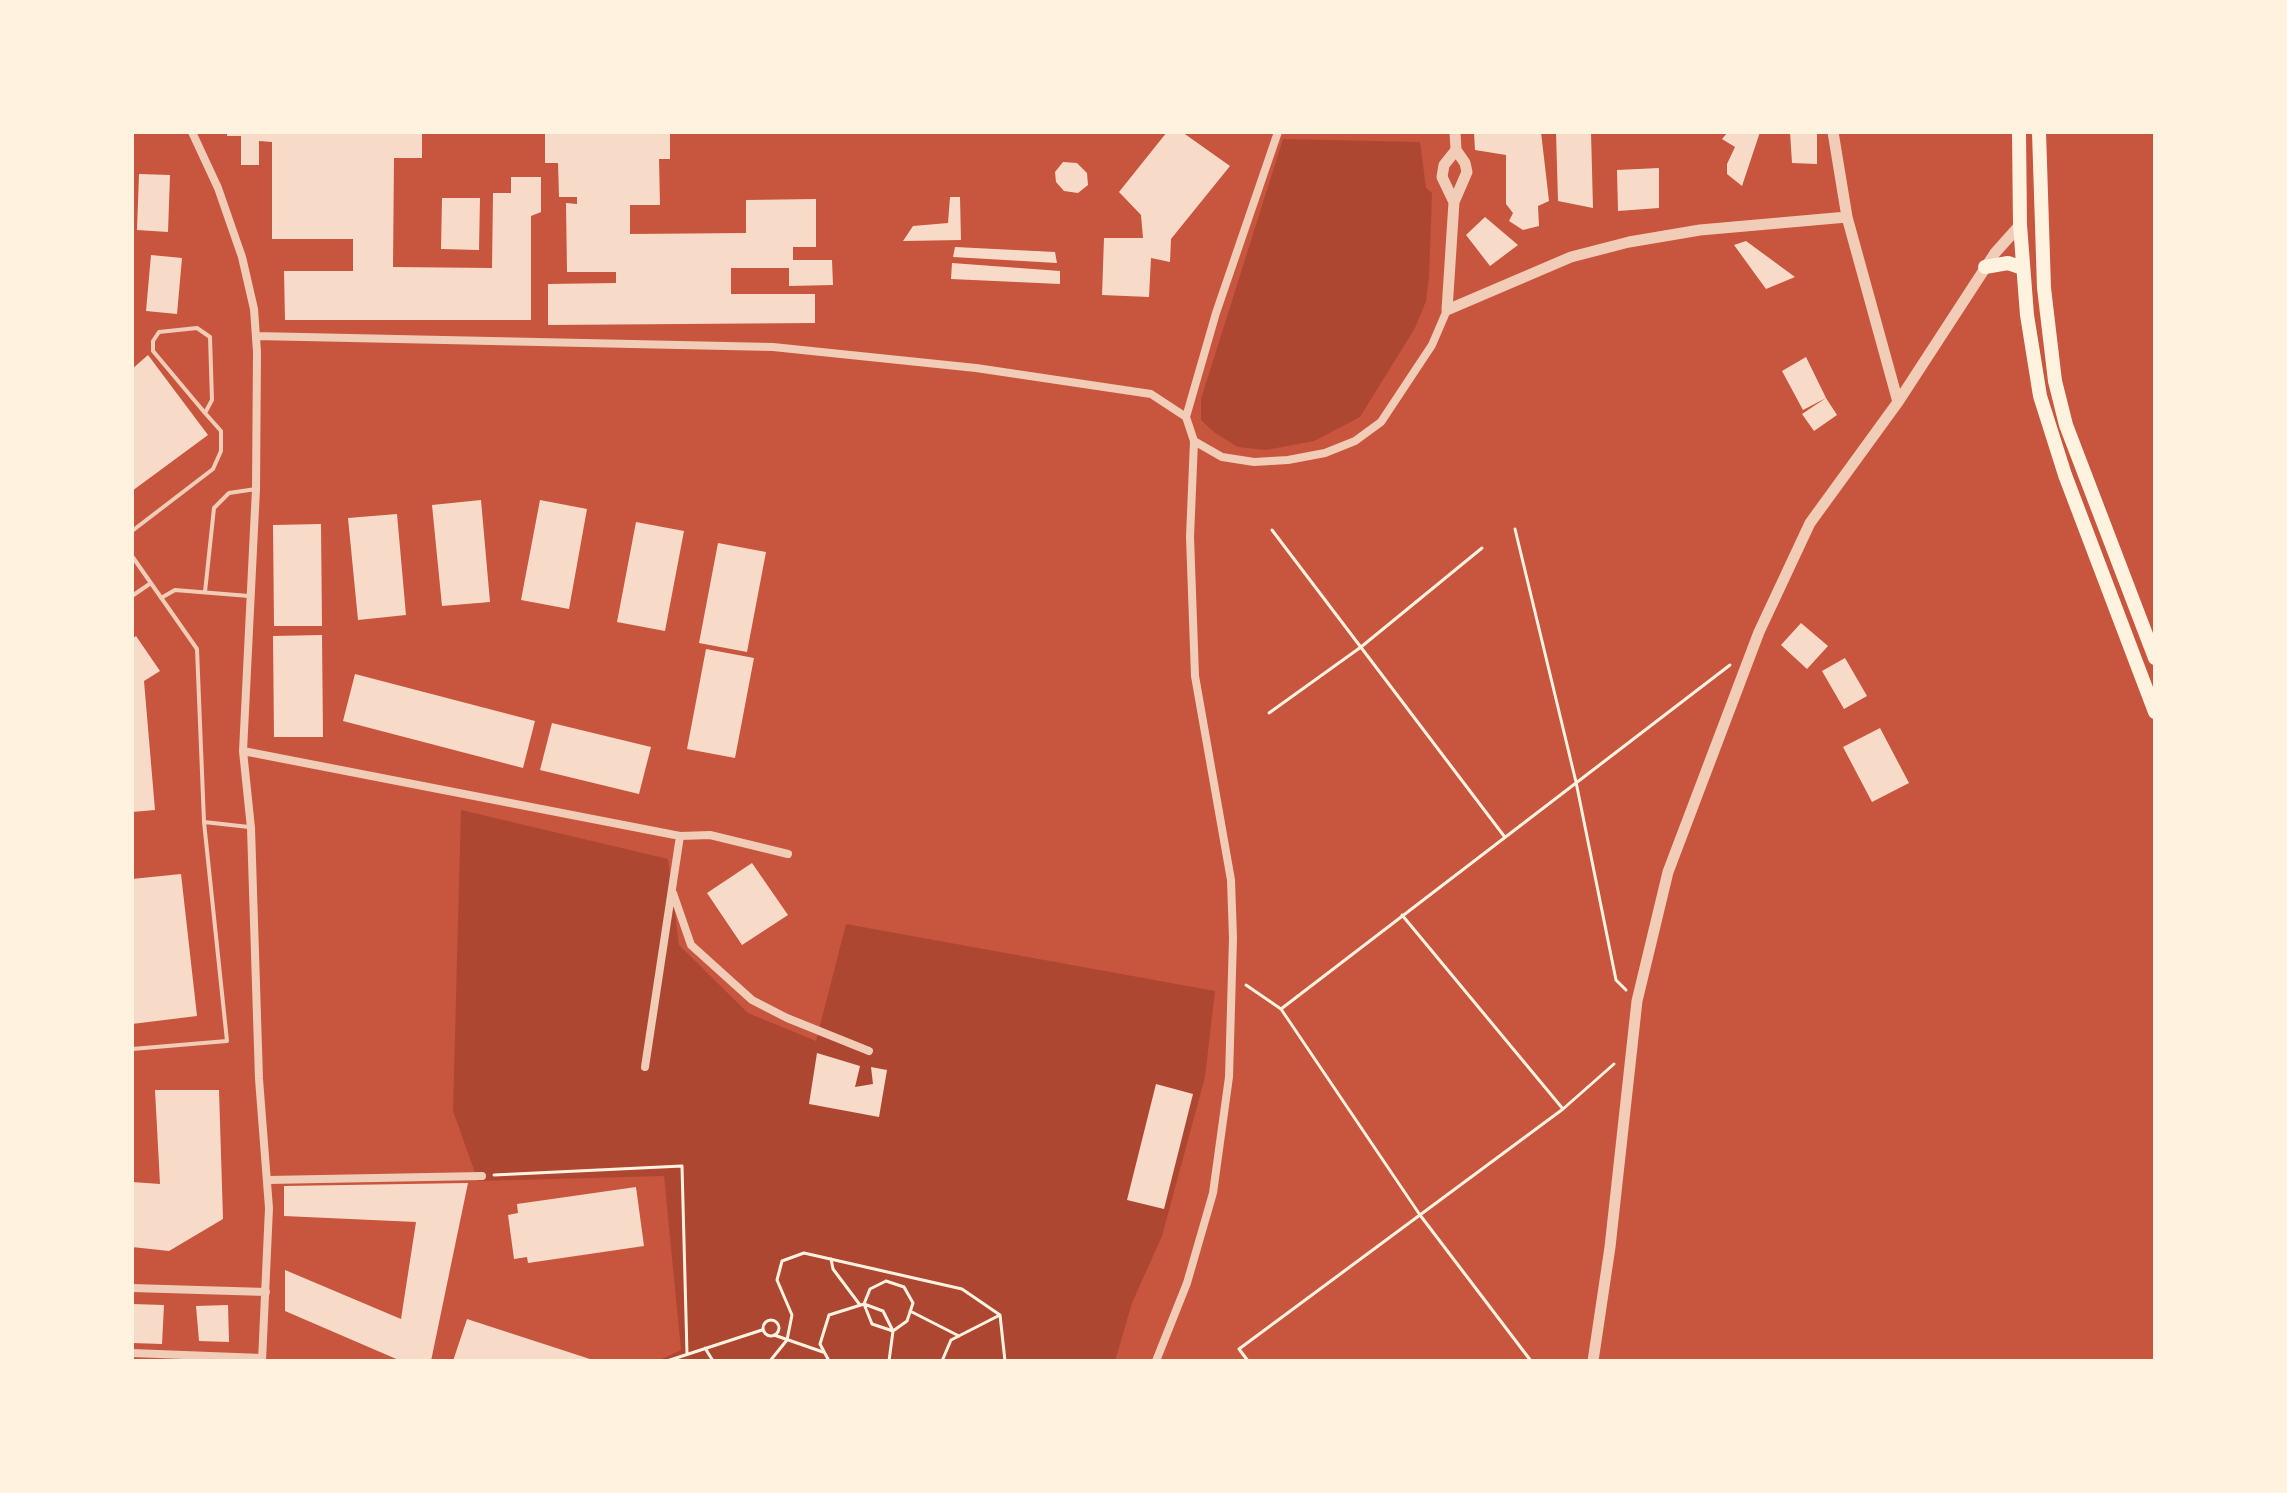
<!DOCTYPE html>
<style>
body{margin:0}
#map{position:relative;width:2287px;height:1493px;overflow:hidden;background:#c8553d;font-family:"Titillium Web",sans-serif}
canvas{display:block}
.frame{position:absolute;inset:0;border:134px solid #fff3e0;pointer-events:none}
</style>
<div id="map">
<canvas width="2287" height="1493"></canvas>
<div class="frame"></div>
</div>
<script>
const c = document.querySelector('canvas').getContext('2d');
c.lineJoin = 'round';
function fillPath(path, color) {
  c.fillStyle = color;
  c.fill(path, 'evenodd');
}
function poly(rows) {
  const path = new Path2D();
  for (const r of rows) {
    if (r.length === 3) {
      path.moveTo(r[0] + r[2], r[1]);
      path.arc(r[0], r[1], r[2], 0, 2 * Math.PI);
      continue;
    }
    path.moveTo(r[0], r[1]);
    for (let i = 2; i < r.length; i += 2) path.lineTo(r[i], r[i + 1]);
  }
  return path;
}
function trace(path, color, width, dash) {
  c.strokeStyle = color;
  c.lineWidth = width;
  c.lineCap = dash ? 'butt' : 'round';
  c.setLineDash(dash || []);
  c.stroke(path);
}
fillPath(poly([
 [1283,139,1420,142,1426,188,1432,193,1429,277,1426,301,1415,328,1360,417,1314,441,1266,450,1238,447,1215,433,1201,420,1201,399],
 [461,810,668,859,679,945,748,1013,816,1041,846,924,1215,991,1205,1077,1162,1236,1132,1303,1115,1361,657,1361,681,1350,664,1176,478,1181,453,1111]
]), '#ae4732');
fillPath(poly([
 [227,132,422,132,422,158,394,158,393,267,492,268,493,193,511,193,511,177,541,177,541,212,531,216,531,320,285,320,284,271,353,271,353,239,272,239,272,142,259,141,259,165,241,165,241,136,227,136],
 [545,132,670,132,670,159,659,159,660,205,630,205,630,234,746,233,746,200,816,199,816,247,793,247,793,260,832,260,833,285,789,286,789,268,731,268,731,294,815,294,815,323,548,325,548,284,616,283,616,272,567,272,566,203,577,204,577,197,559,197,558,163,545,163],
 [1167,132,1182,132,1230,166,1171,239,1170,262,1151,258,1149,297,1102,295,1104,238,1143,238,1141,215,1119,192],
 [1474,132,1541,132,1549,201,1538,206,1539,226,1523,230,1509,221,1513,213,1506,204,1506,155,1475,150],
 [1556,132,1591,132,1593,208,1558,201],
 [1728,132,1760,132,1742,186,1727,174,1727,164,1735,147,1722,139],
 [1790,132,1817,132,1817,164,1792,163],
 [1063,162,1077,163,1087,173,1088,185,1078,193,1064,191,1056,182,1055,172],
 [1659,168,1659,208,1618,211,1617,170],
 [139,174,170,175,168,232,137,230],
 [950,197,960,197,961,240,903,241,913,226,948,223],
 [442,198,480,198,479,250,441,249],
 [1485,217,1518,245,1490,266,1466,235],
 [1746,241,1795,277,1766,289,1734,245],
 [955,247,1055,252,1057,263,953,257],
 [151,255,182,258,177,314,146,311],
 [952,263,1060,271,1060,284,951,279],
 [148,355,208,435,132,491,132,369],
 [1806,357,1826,398,1803,410,1782,371],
 [1826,398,1837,415,1814,431,1802,414],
 [481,500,490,602,442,606,432,505],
 [540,500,587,509,569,609,521,600],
 [397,514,406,615,358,620,348,518],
 [636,522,684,531,665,631,617,622],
 [321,524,322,626,274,626,273,525],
 [718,543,766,552,747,652,699,643],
 [1801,623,1828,646,1807,669,1781,645],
 [322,635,323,737,274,737,273,636],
 [136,636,160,671,144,681,155,810,132,812,132,639],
 [706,649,754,658,735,758,687,749],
 [1845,658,1867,696,1844,709,1822,671],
 [355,674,535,721,523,768,343,721],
 [552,723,651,747,639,794,540,770],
 [1880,728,1909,783,1872,802,1843,747],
 [752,863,788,915,742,945,707,893],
 [181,874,197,1016,132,1024,132,879],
 [817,1053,860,1066,855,1087,873,1084,871,1067,887,1070,879,1117,809,1104],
 [1156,1084,1193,1094,1164,1209,1127,1200],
 [155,1090,219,1090,223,1219,169,1251,132,1247,132,1182,160,1184],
 [468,1183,431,1361,401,1361,285,1311,285,1270,401,1319,416,1222,284,1216,284,1186],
 [636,1187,644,1246,528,1263,527,1257,514,1259,508,1215,518,1213,517,1204],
 [132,1304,164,1305,162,1344,132,1343],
 [228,1305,229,1342,199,1341,196,1306],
 [467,1319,593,1360,593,1361,453,1361]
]), '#f7dbc8');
trace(poly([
 [1515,529,1576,782,1616,980,1626,990],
 [1272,530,1504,836],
 [1269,713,1361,647,1482,548],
 [1402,915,1563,1109],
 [1246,985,1281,1009,1730,665],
 [1281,1009,1420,1215,1531,1361],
 [494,1175,682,1166,687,1354],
 [831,1259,833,1269,860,1305],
 [886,1281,904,1287,913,1303,907,1321,893,1331,872,1324,864,1304,870,1289,886,1281],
 [910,1311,959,1336],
 [771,1328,8],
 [774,1335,823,1352],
 [705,1348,713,1361],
 [667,1361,762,1330],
 [770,1361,787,1340,792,1315,777,1280,782,1261,804,1253,962,1289,1000,1315,1005,1361],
 [829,1361,820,1344,829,1315,864,1304,883,1311,893,1331,889,1361],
 [942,1361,951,1340,998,1316],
 [1248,1361,1239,1349,1563,1109,1614,1064]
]), '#fff3e0', 3);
trace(poly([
 [132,531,213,469,221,451,221,431,205,413,153,351,153,341,159,332,197,328,210,337,212,400,205,413],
 [132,556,197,649,204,822,227,1041,132,1049],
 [205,592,214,508,229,493,256,489],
 [132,596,151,583],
 [161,598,175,590,249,596],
 [204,822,249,827]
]), '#f1ccb7', 4);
trace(poly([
 [192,132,218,188,242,257,254,309,257,352,256,489,243,751,251,828,259,1079,269,1208,262,1361],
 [256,336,773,347,976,368,1151,394,1186,417],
 [1194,441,1222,457,1254,462,1288,460,1325,453,1355,441,1381,422,1432,345,1447,310],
 [243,751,680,836,710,835,788,854],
 [673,893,691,945,752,1000,787,1018,869,1051],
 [645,1067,680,836],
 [268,1180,482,1176],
 [132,1288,266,1292],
 [132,1353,262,1358],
 [1156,1361,1187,1283,1213,1193,1229,1077,1233,938,1231,880,1195,676,1190,537,1194,441,1186,417,1216,313,1278,132]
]), '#f1ccb7', 8);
trace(poly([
 [1455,132,1456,150,1444,165,1442,177,1454,202,1447,310,1571,257,1629,242,1700,230,1847,217],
 [1833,132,1847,217,1898,402],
 [1454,202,1467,172,1465,163,1456,150],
 [1593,1361,1610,1247,1637,1001,1668,872,1759,632,1810,523,1898,402,1995,253,2020,225]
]), '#f1ccb7', 11);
trace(poly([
 [2019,132,2020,225,2027,315,2040,396,2065,475,2155,712],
 [2039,132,2044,288,2055,381,2066,425,2155,658],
 [1985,267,2008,263,2023,268]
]), '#fff3e0', 14);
</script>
